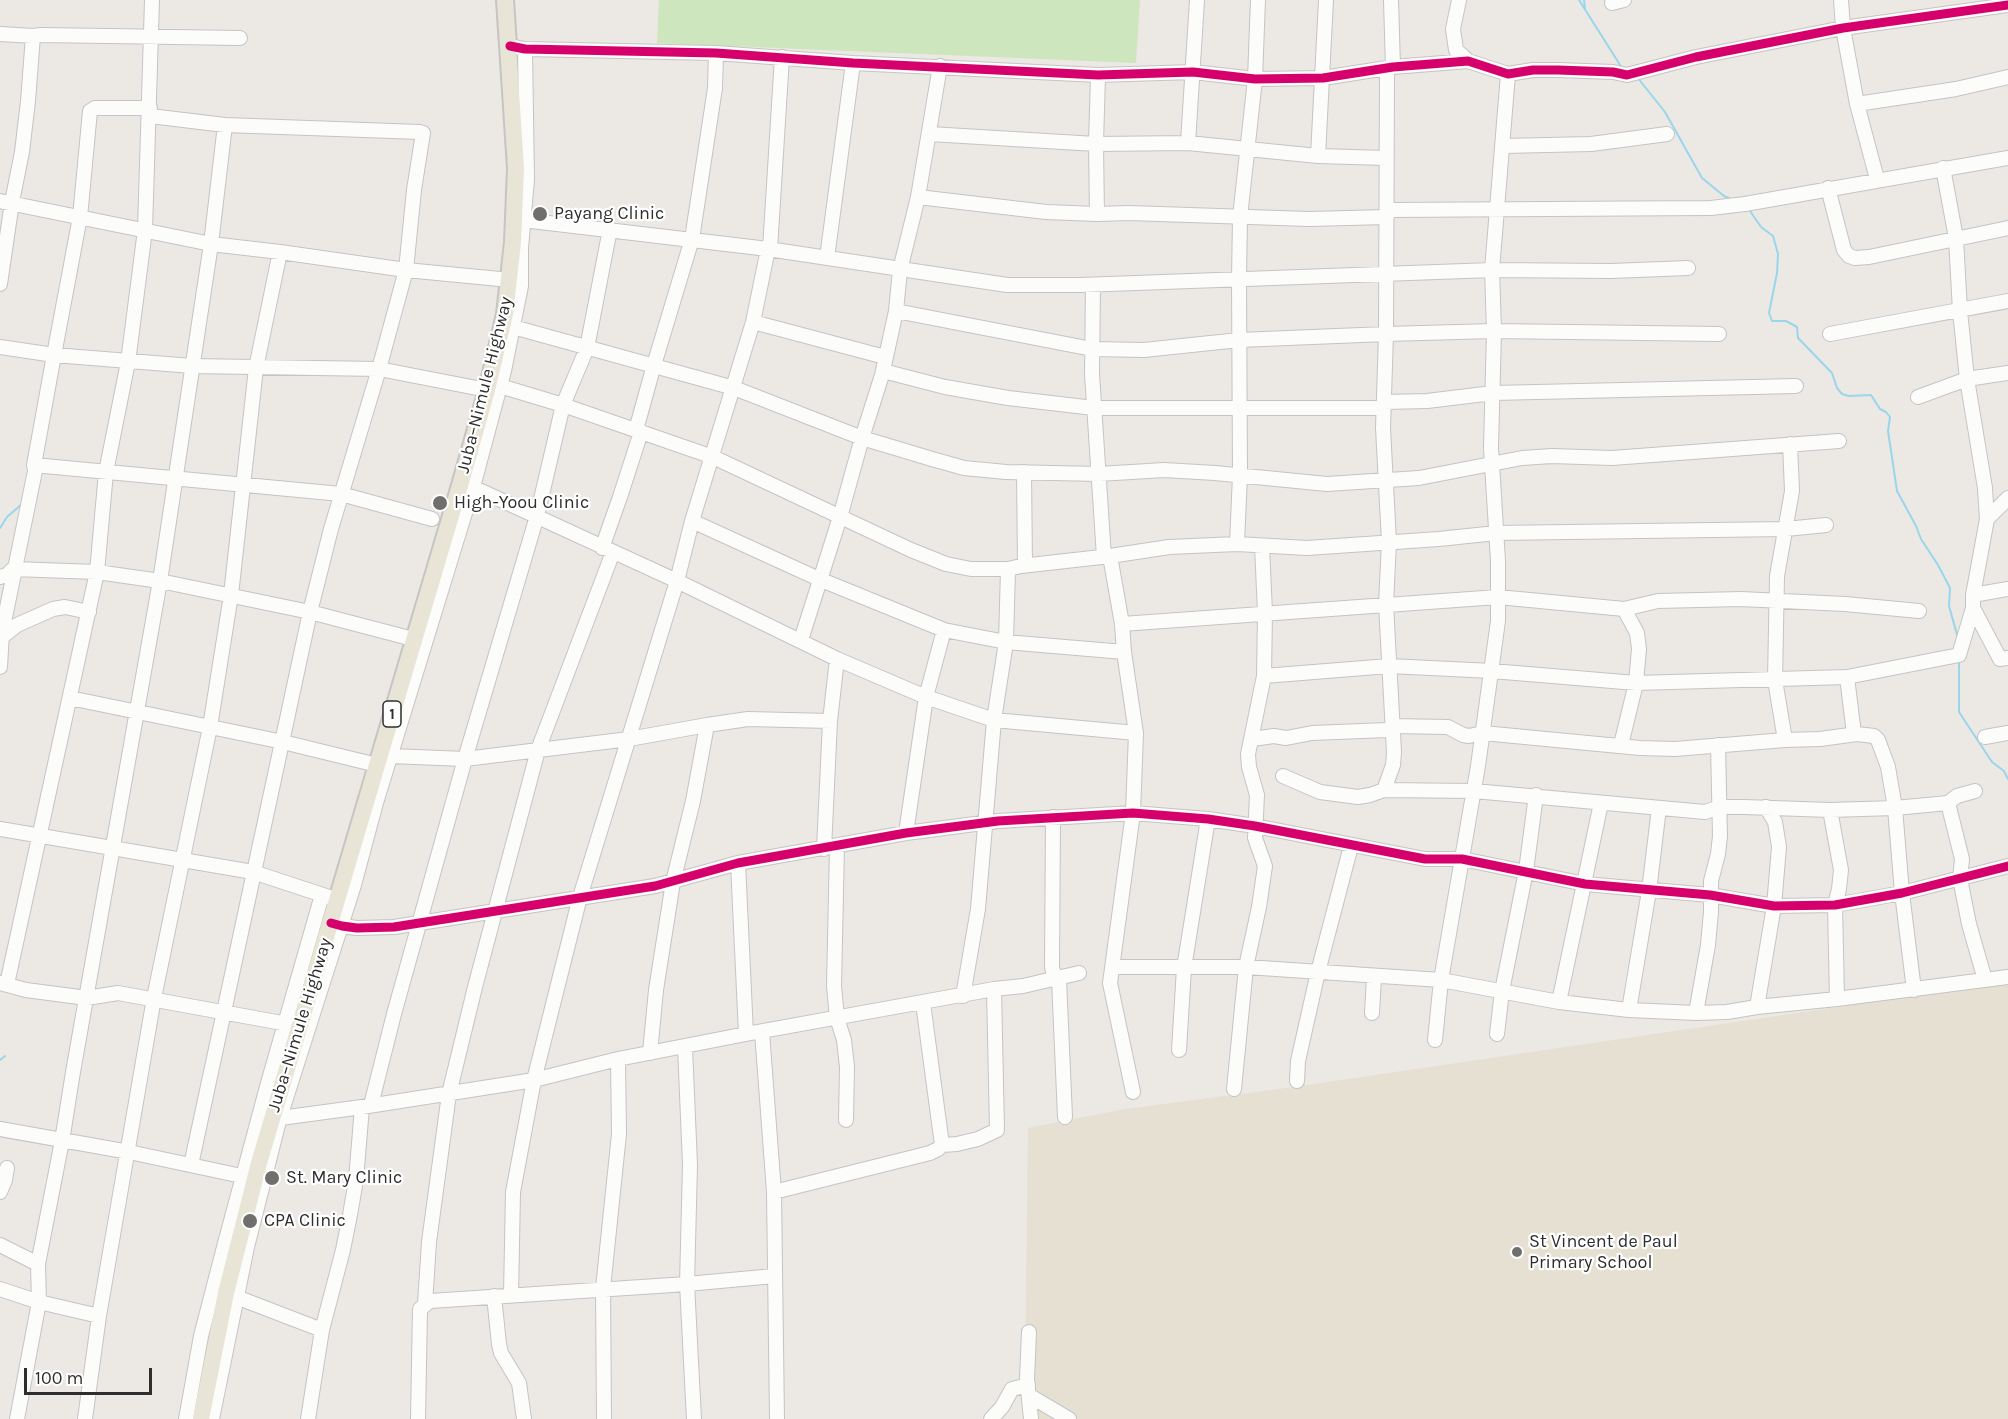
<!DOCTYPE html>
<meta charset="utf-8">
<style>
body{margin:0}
#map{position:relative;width:2008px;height:1419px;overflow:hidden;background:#ece8e4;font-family:Karla,sans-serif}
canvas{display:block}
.scale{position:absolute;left:24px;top:1368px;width:128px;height:27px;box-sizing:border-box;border:3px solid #2e2e2e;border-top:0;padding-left:8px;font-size:18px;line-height:21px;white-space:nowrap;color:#2e2e2e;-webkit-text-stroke:4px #fff;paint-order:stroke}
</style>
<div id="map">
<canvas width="2008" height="1419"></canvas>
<div class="scale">100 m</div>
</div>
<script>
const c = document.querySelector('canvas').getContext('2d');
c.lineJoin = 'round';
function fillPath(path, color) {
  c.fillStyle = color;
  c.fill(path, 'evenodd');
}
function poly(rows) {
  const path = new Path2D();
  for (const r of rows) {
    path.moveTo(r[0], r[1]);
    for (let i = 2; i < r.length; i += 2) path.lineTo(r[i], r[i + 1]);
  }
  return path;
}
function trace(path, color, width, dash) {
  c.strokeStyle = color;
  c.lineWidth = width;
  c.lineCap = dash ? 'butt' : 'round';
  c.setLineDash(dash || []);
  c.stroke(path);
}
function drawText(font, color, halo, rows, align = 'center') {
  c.font = font + ' Karla,sans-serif';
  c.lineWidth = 4.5;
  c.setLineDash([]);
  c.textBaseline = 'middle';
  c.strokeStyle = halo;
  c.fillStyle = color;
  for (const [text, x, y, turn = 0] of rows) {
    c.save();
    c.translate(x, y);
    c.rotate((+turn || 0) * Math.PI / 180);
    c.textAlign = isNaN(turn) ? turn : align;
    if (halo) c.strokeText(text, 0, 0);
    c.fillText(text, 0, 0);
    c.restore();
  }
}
fillPath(poly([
 [2008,982,2008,1419,1023,1419,1025,1377,1028,1128,1125,1109,1293,1087]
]), '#e6e0d3');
fillPath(poly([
 [659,0,1140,0,1136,63,657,43]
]), '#cee6be');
trace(poly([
 [1579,0,1622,68],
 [1584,0,1585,9],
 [1637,77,1665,112,1702,178,1724,196,1733,200],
 [1748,208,1761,227,1773,236,1778,254,1777,273,1769,313,1772,321,1786,321,1797,327,1798,338,1832,373,1837,388,1842,394,1849,396,1871,395,1880,409,1886,412,1890,417,1888,431,1897,491,1916,526,1921,539,1938,565,1950,588,1949,606,1958,638],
 [0,528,7,517,22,504],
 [1959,661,1959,712,1992,762,2004,771,2008,779],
 [0,1060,5,1056]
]), '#99d6ec', 2);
const minor = poly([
 [1391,0,1393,67],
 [1459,0,1453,29,1456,50,1468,61],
 [1841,0,1843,28,1857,104,1877,179],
 [1612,3,1624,0],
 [0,34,33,36,41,35,240,38],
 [510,46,525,49,716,53,853,63,1098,75,1193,72,1255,79,1323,78,1393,67,1468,61,1508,74,1533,70,1558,70,1613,72,1627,75,1696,57,1843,28,2008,5],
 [1857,104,1956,89,2008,77],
 [150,116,225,125,420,132],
 [930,134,1096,144,1188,143,1318,156,1386,158],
 [1188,143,1197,0],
 [1503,146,1591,144,1667,134],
 [1318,156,1326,0],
 [1943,168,1956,238,1960,311,1967,379,1985,488,1987,519,1973,595,1973,608],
 [1828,188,1844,250,1849,256,1855,258,1869,257,2008,228],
 [918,197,1046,212,1097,214,1129,213,1309,219,1387,217],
 [0,201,211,244,280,252,406,270,510,280],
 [1387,210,1711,208,1745,204,2008,158],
 [1097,214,1096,144,1098,75],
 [523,220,768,249,1007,285,1081,285,1492,270,1611,271,1688,268],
 [770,249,782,57],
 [827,258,853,63],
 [0,284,12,202,22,152,28,101,33,36],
 [1093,285,1092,374,1104,557],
 [896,311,1092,349,1144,350,1239,340,1386,334,1494,331,1719,334],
 [753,322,885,357],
 [513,327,734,388,862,438,932,459,964,468,1006,472,1099,474,1164,470,1215,473,1327,484,1419,478,1522,458,1552,456,1612,458,1839,441],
 [1830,334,2008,301],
 [0,347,54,355,192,366,379,369,487,390],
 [883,371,945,387,1008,398,1094,408,1384,408],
 [500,386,563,405,713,457,911,550,946,564,971,569,1008,569,1021,566,1110,556,1122,624,1124,652,1136,733,1133,813,1110,983,1133,1092],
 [1918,397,1967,379,2008,373],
 [1384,402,1427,401,1493,393,1796,386],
 [636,430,654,365,692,239,715,88,716,53],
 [34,465,341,494,432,519],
 [1024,472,1025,565],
 [466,484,677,581,837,659,926,697,994,720,1136,733],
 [1987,519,2008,498],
 [692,521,819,579,944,630,926,697,906,833],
 [1237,544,1307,548,1439,539,1496,533,1786,529,1826,525],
 [602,548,620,497,641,432],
 [1110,556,1169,547,1237,544,1240,475,1239,279,1240,217,1255,79,1258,0],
 [0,577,7,575,13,569,97,572,160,581,310,612,413,639],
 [1973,595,2008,589],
 [1122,624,1498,597,1624,609,1658,601,1741,599,1845,604,1919,611],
 [944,630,1006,642,1124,652],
 [2,637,17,625,53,609,65,607,89,612],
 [801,640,840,517,862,438,882,375,896,311,900,270,918,197,940,66],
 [0,667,2,632,35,471,34,465,54,355,80,217,90,111,95,108,150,108],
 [1264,676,1389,666,1492,671,1636,683,1847,677,1959,655,1973,608,2000,659,2008,658],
 [1847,677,1854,734],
 [70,698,283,742,377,765],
 [707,725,748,719,830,721],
 [1985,737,2008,733],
 [1252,739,1274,736,1286,738,1312,733,1387,730,1393,726,1448,727,1463,735,1469,736,1483,733,1640,748,1675,749,1785,740,1820,739,1857,734,1874,736,1878,740,1888,767,1895,808,1902,893,1914,990],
 [1785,740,1775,680,1777,576,1792,491,1790,444],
 [1621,745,1636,683,1639,649,1637,633,1624,609],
 [390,756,465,759,629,739,707,725,693,801,673,882,656,990,650,1053],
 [1283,776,1320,792,1358,797,1370,795,1384,790,1393,765,1394,752,1386,604,1389,542,1383,428,1386,334,1387,68],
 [1384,790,1474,791,1705,812,1720,807,1744,807,1830,810,1895,808,1948,803,1957,796,1975,791],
 [1948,803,1962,859,1960,879,1969,924,1985,980],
 [1830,810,1841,870,1839,889,1835,905,1837,999],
 [1053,817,1052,967,1053,972,1059,979,1065,1117],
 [0,829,253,872,329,897],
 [837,846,834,986,837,1018,844,1040,847,1067,846,1120],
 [824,849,830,721,837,659],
 [738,863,746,1034],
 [331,923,342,926,357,928,394,927,655,886,738,863,906,833,998,821,1133,813,1208,819,1255,826,1425,859,1462,859,1585,884,1710,895,1774,906,1835,905,1902,893,2008,866],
 [1113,967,1246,967,1441,980,1559,1002,1629,1010,1696,1013,1727,1012,1757,1007,1837,999,2008,977],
 [0,983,26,990,87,998,118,993,293,1025],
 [7,984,97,572,106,472,128,362,145,230,152,0],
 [963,996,978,909,994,720,1006,642,1008,569],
 [1559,1002,1601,803],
 [1757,1007,1774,906,1779,847,1775,822,1766,807],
 [1629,1010,1649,891,1659,808],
 [1372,1013,1374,977],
 [1696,1013,1708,945,1711,912,1711,881,1718,854,1720,836,1718,745],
 [762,1032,774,1192,777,1419],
 [1497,1034,1502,991,1526,871,1536,795],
 [1435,1040,1441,980,1478,766,1498,621,1498,561,1491,448,1494,331,1492,270,1508,74],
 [685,1047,690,1165,687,1284,694,1419],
 [1179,1050,1184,968,1208,819],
 [1297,1081,1298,1061,1318,972,1351,846],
 [1234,1089,1246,967,1259,907,1265,866,1255,838,1257,795,1249,767,1248,754,1264,676,1265,613,1262,546],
 [371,1105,394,1014,465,759,537,516,563,405,587,348,610,229],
 [273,1119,362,1107,534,1080,618,1059,746,1034,994,989,1023,986,1079,973],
 [0,1129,129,1152,251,1178],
 [942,1145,957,1144,978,1139,997,1130,994,989],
 [191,1165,310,612,331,529,379,369,406,270,414,190,423,133],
 [0,1192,5,1180,7,1168],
 [774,1192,930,1153,938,1149,942,1145,923,1003],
 [0,1245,38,1264],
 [0,1289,39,1302,99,1316],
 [231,1295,322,1330],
 [511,1295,513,1192,534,1080,580,897,677,581,692,521,753,322,768,249],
 [494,1296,499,1344,501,1353,519,1383,524,1419],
 [425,1304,429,1242,449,1094,475,987,538,750,613,552],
 [1029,1332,1027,1379,1031,1419],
 [1030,1396,1069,1419],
 [17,1419,39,1302,38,1264,62,1141,73,1072,160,581,211,244,225,125],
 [85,1419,99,1316,154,998,210,727,231,595,256,368,280,252],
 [186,1419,201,1336,224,1247,268,1083,322,895],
 [212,1419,247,1247,280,1117,354,885,376,803,473,487,504,371,521,286,521,248,527,180,525,49],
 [308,1419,322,1330,343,1250,350,1215,356,1180,362,1107],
 [418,1419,420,1309,430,1301,687,1284,774,1276],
 [604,1419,603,1288,619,1134,618,1059],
 [991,1419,1002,1407,1012,1389,1028,1385]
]);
const major = poly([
 [201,1419,226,1293,259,1163,461,482,487,390,505,314,513,242,516,168,505,0]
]);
trace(minor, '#c5c4c5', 16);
trace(major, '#c6c5c4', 20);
trace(minor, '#fcfcfb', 14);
trace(major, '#e8e4d6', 16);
trace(poly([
 [510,46,525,49,716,53,853,63,1098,75,1193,72,1255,79,1323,78,1393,67,1468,61,1508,74,1533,70,1558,70,1613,72,1627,75,1696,57,1843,28,2008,5],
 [331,923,342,926,357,928,394,927,655,886,738,863,906,833,998,821,1133,813,1208,819,1255,826,1425,859,1462,859,1585,884,1710,895,1774,906,1835,905,1902,893,2008,866]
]), '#d6006c', 9);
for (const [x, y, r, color] of [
 [540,214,8,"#706f6e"],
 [440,503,8,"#706f6e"],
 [272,1178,8,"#706f6e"],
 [250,1221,8,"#706f6e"],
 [1517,1252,6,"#706f6e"]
]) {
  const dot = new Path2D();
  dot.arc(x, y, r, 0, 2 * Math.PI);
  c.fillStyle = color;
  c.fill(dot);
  trace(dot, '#fff', 2);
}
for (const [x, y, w] of [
 [392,714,18]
]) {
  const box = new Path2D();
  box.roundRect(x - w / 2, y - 13, w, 26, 4.5);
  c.fillStyle = '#fff';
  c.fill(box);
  trace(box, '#2e2e2e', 1.5);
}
drawText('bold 16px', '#2e2e2e', null, [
 ["1",392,714]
]);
drawText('18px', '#2e2e2e', '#fff', [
 ["Payang Clinic",554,214],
 ["High-Yoou Clinic",454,503],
 ["St. Mary Clinic",286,1178],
 ["CPA Clinic",264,1221],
 ["St Vincent de Paul",1529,1242],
 ["Primary School",1529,1263]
], 'left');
drawText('18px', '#2e2e2e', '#fff', [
 ["Juba–Nimule Highway",485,385,-76],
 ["Juba–Nimule Highway",300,1025,-73]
]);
</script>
